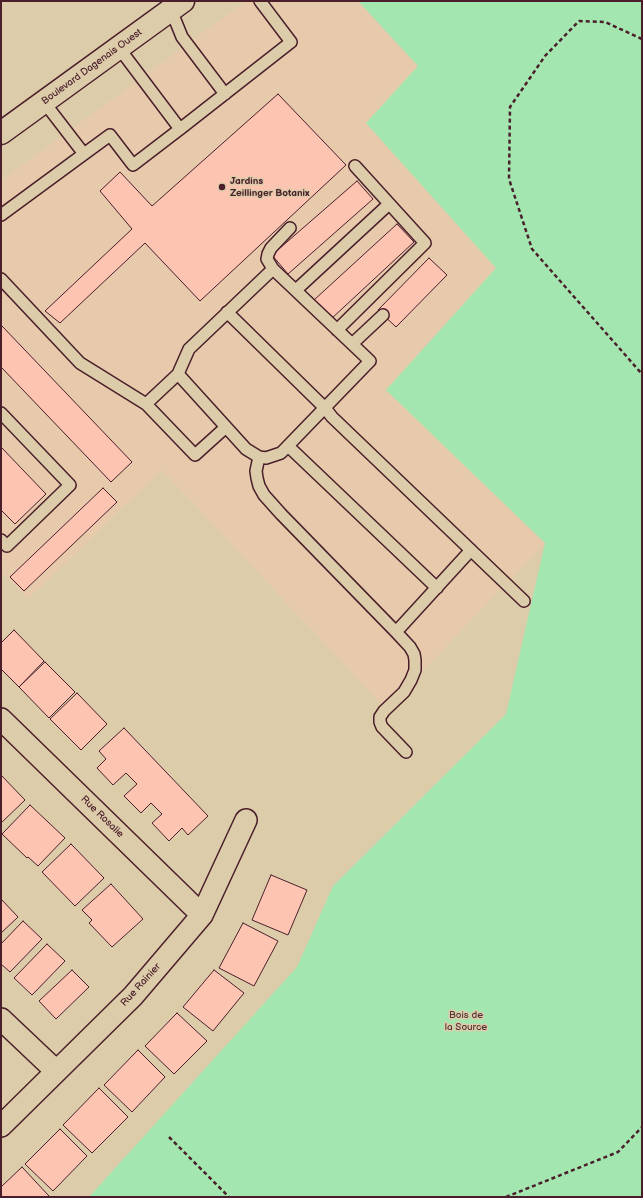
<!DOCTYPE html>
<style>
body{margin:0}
#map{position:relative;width:643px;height:1198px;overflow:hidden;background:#ddcca9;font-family:"Balsamiq Sans",sans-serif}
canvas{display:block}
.frame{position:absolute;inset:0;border:2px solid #4a1f2b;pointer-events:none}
</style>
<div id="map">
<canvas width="643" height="1198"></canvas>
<div class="frame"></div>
</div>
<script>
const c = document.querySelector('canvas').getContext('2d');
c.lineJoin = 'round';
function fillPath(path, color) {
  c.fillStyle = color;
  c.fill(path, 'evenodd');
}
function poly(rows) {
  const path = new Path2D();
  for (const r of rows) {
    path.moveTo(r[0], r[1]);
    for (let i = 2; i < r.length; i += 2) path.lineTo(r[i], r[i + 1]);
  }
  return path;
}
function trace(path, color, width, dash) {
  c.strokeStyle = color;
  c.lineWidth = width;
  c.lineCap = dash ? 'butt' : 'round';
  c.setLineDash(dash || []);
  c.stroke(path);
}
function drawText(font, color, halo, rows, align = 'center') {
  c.font = font + ' "Balsamiq Sans",sans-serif';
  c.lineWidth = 3;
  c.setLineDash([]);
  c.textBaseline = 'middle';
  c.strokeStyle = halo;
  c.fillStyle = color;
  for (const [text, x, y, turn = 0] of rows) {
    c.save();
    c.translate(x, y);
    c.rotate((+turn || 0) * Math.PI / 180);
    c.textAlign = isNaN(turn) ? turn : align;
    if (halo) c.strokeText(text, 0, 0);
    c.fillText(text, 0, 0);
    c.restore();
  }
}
fillPath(poly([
 [246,1,358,1,418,66,366,123,496,268,386,390,545,543,386,709,162,470,28,599,1,572,1,181]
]), '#e7caac');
fillPath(poly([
 [358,1,642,1,642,1197,89,1197,297,967,333,886,506,714,545,543,386,390,496,268,366,123,418,66]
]), '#a3e6b0');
const building = poly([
 [278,94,346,165,200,301,145,243,60,323,45,311,132,229,100,191,120,172,152,206,278,94],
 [357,181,373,199,288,274,272,255,357,181],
 [397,224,414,242,331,319,314,300,397,224],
 [429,258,447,275,396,327,378,310,429,258],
 [1,325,132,462,111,482,1,367,1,325],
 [1,447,46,494,15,524,1,510,1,447],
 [103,488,117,502,24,591,10,577,103,488],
 [14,630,44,661,19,687,1,669,1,643,14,630],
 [45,662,75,692,49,718,19,687,45,662],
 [77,693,107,724,81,750,50,719,77,693],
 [124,728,208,816,188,835,182,828,169,841,152,823,162,814,151,803,141,813,124,796,137,784,126,773,113,785,97,768,106,759,99,751,124,728],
 [1,775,25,800,1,823,1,775],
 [30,805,65,838,38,866,28,857,27,858,2,834,30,805],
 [71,844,104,878,75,906,42,872,71,844],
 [271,875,307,890,288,935,252,920,271,875],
 [111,884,143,919,112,947,89,923,92,920,82,910,111,884],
 [1,899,18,917,1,933,1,899],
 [23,921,42,939,10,972,1,964,1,944,23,921],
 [243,923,278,941,254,986,219,968,243,923],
 [47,944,65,961,32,995,14,978,47,944],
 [72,970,89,987,56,1019,39,1001,72,970],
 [214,970,244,993,213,1031,183,1007,214,970],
 [177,1013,207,1041,174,1074,145,1046,177,1013],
 [138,1050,165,1077,132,1112,104,1085,138,1050],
 [99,1088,128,1117,92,1153,63,1125,99,1088],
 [60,1129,87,1156,53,1191,25,1164,60,1129],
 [22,1167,49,1196,48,1197,1,1197,1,1187,22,1167]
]);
fillPath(building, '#fdc4b2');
trace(building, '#4a1f2b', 1);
const lane = poly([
 [171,10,182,37,225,94],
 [180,129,291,42,260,1],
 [84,154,110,135,133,165,180,129,119,48],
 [1,215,84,154,44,102],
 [273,269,267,259,268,254,271,248,290,228],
 [1,279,80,363,146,404,195,455,226,427],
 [296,290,389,204],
 [227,312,325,408,332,417,524,601],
 [337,330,425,243,355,166],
 [352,344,383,315],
 [146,404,178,374,189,349,273,269,370,361,281,453,266,458,259,457,246,449,178,374],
 [1,413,70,485,7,546,1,540],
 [288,446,437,588],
 [259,457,256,471,257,478,259,486,264,495,281,514,396,632,410,647,414,654,415,660,415,670,411,680,404,692,384,711,380,717,380,722,382,727,406,752],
 [396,632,471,550]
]);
const street = poly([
 [1,719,202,915],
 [1,1019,56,1071],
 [1,1126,133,996,202,915,246,820]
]);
const secondary = poly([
 [1,133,183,1]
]);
trace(lane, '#4a1f2b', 14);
trace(street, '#4a1f2b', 24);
trace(secondary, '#4a1f2b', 25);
trace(poly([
 [642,39,605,22,579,21,545,56,510,107,509,179,532,249,642,374],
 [169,1137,229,1197],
 [506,1197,618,1152,642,1127]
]), '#4a1f2b', 2.5, [4, 3]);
trace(lane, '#ddcca9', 11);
trace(street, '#ddcca9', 21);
trace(secondary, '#ddcca9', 22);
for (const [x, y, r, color] of [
 [222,187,4,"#4a1f2b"]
]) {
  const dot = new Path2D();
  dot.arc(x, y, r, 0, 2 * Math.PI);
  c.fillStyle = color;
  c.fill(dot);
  trace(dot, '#ddcca9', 1.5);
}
drawText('10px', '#4a1f2b', '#ddcca9', [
 ["Boulevard Dagenais Ouest",92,67,-36],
 ["Rue Rosalie",102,817,44],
 ["Rue Rainier",141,985,-48]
]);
drawText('bold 10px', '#4a1f2b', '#ddcca9', [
 ["Jardins",230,181],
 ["Zeillinger Botanix",230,193]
], 'left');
drawText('10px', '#533338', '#ddcca9', [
 ["Bois de",466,1015],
 ["la Source",466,1027]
]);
</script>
